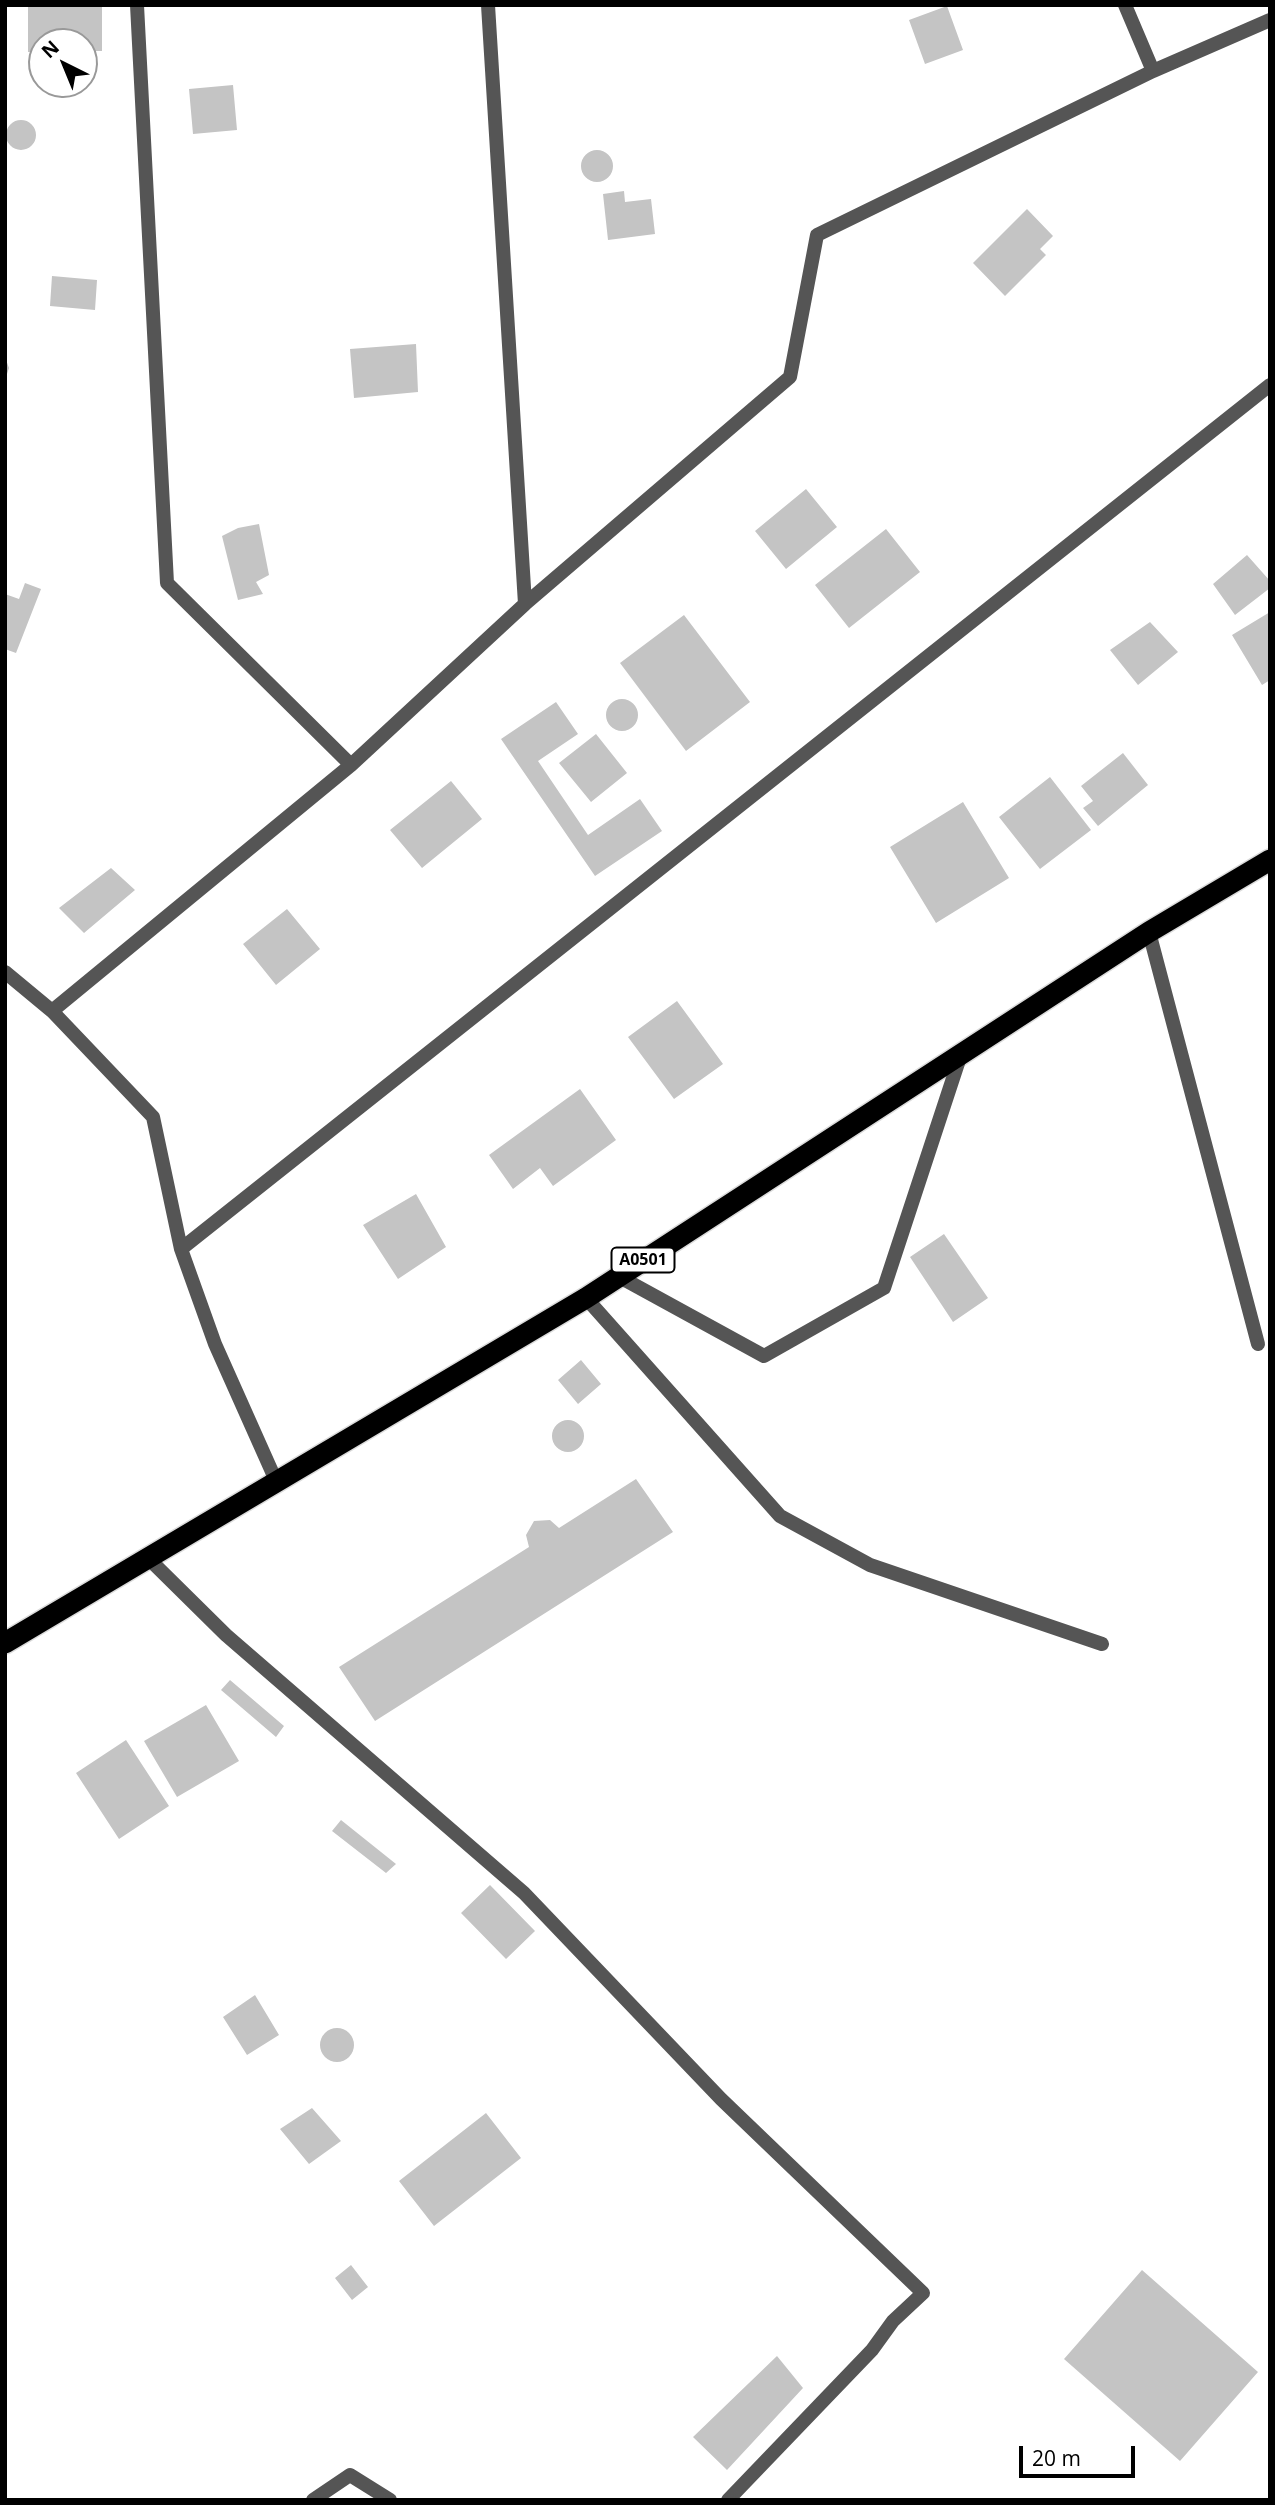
<!DOCTYPE html>
<style>
body{margin:0}
#map{position:relative;width:1275px;height:2505px;overflow:hidden;background:#fff;font-family:"Open Sans",sans-serif}
canvas{display:block}
.frame{position:absolute;inset:0;border:7px solid #000;pointer-events:none}
.north{position:absolute;left:28px;top:28px;width:70px;height:70px;box-sizing:border-box;background:#fff;border:2px solid #999;border-radius:50%;rotate:317deg;font-size:19px;font-weight:700;line-height:28px;text-align:center;color:#000}
.north::after{content:'';display:block;margin:auto;width:24px;height:32px;background:#000;clip-path:polygon(50% 0,100% 100%,50% 72%,0 100%)}
.scale{position:absolute;left:1019px;top:2446px;width:116px;height:32px;box-sizing:border-box;border:4px solid #000;border-top:0;padding-left:9px;font-size:21px;line-height:24px;white-space:nowrap;color:#000;-webkit-text-stroke:5px #fff;paint-order:stroke}
</style>
<div id="map">
<canvas width="1275" height="2505"></canvas>
<div class="frame"></div>
<div class="north">N</div>
<div class="scale">20 m</div>
</div>
<script>
const c = document.querySelector('canvas').getContext('2d');
c.lineJoin = 'round';
function fillPath(path, color) {
  c.fillStyle = color;
  c.fill(path, 'evenodd');
}
function poly(rows) {
  const path = new Path2D();
  for (const r of rows) {
    if (r.length === 3) {
      path.moveTo(r[0] + r[2], r[1]);
      path.arc(r[0], r[1], r[2], 0, 2 * Math.PI);
      continue;
    }
    path.moveTo(r[0], r[1]);
    for (let i = 2; i < r.length; i += 2) path.lineTo(r[i], r[i + 1]);
  }
  return path;
}
function trace(path, color, width, dash) {
  c.strokeStyle = color;
  c.lineWidth = width;
  c.lineCap = dash ? 'butt' : 'round';
  c.setLineDash(dash || []);
  c.stroke(path);
}
function drawText(font, color, halo, rows, align = 'center') {
  c.font = font + ' "Open Sans",sans-serif';
  c.lineWidth = 5;
  c.setLineDash([]);
  c.textBaseline = 'middle';
  c.strokeStyle = halo;
  c.fillStyle = color;
  for (const [text, x, y, turn = 0] of rows) {
    c.save();
    c.translate(x, y);
    c.rotate((+turn || 0) * Math.PI / 180);
    c.textAlign = isNaN(turn) ? turn : align;
    if (halo) c.strokeText(text, 0, 0);
    c.fillText(text, 0, 0);
    c.restore();
  }
}
fillPath(poly([
 [28,5,102,5,102,51,84,51,84,42,42,42,42,52,28,52],
 [947,6,963,50,925,64,909,20],
 [233,85,237,130,193,134,189,89],
 [21,135,15],
 [597,166,16],
 [624,191,625,202,651,199,655,234,608,240,603,194],
 [1027,209,1053,236,1040,249,1046,255,1005,296,973,263],
 [52,276,97,280,95,310,50,306],
 [416,344,418,392,354,398,350,349],
 [5,357,9,368,5,380],
 [806,489,837,527,786,569,755,531],
 [259,524,269,575,256,582,263,594,238,600,222,536,238,528],
 [886,529,920,572,849,628,815,585],
 [1247,555,1270,581,1270,588,1235,615,1213,584],
 [25,583,41,589,16,653,5,649,5,594,19,599],
 [1270,612,1270,680,1262,685,1232,635],
 [684,615,750,702,686,751,620,663],
 [1150,622,1178,652,1138,685,1110,650],
 [622,715,16],
 [556,702,578,734,538,761,588,835,640,799,662,831,595,876,501,739],
 [596,734,627,773,591,802,559,763],
 [1123,753,1148,785,1098,826,1083,808,1093,801,1081,786],
 [1050,777,1091,830,1040,869,999,817],
 [451,781,482,819,422,868,390,830],
 [963,802,1009,878,936,923,890,847],
 [111,868,135,890,84,933,59,908],
 [287,909,320,949,276,985,243,944],
 [677,1001,723,1064,674,1099,628,1037],
 [580,1089,616,1140,553,1186,540,1168,513,1189,489,1155],
 [416,1194,446,1247,398,1279,363,1225],
 [944,1234,988,1298,953,1322,910,1257],
 [581,1360,601,1384,578,1404,558,1380],
 [568,1436,16],
 [636,1479,673,1532,375,1721,339,1667,529,1547,526,1535,534,1521,550,1520,559,1528],
 [230,1680,284,1726,276,1737,221,1690],
 [206,1705,239,1761,177,1797,144,1741],
 [126,1740,169,1806,119,1839,76,1773],
 [341,1820,396,1864,386,1873,332,1831],
 [490,1885,535,1931,506,1959,461,1913],
 [255,1995,279,2035,247,2055,223,2017],
 [337,2045,17],
 [312,2108,341,2141,309,2164,280,2129],
 [486,2113,521,2158,434,2226,399,2181],
 [351,2265,368,2287,352,2300,335,2278],
 [1142,2270,1258,2372,1180,2461,1064,2359],
 [777,2356,803,2388,727,2470,693,2437]
]), '#c4c4c4');
const highway = poly([
 [5,1643,586,1298,1149,932,1270,860]
]);
trace(highway, '#dbdbdb', 24);
trace(poly([
 [1149,932,1258,1344],
 [618,1276,764,1356,884,1288,961,1054],
 [586,1298,780,1516,870,1565,1102,1644]
]), '#555', 14);
trace(poly([
 [137,5,167,583,351,765],
 [488,5,525,604],
 [1125,5,1153,71],
 [5,972,52,1011,153,1117,181,1249,215,1344,277,1483],
 [52,1011,351,765,525,604,790,377,817,235,1153,71,1270,20],
 [181,1249,1270,385],
 [149,1559,226,1635,524,1893,721,2099,923,2293,893,2321,872,2350,728,2500],
 [313,2500,350,2475,390,2500]
]), '#555', 14);
trace(highway, '#000', 21);
for (const [x, y, w] of [
 [643,1260,63]
]) {
  const box = new Path2D();
  box.roundRect(x - w / 2, y - 12.5, w, 25, 5);
  c.fillStyle = '#fff';
  c.fill(box);
  trace(box, '#000', 2);
}
drawText('bold 16px', '#000', null, [
 ["A0501",643,1260]
]);
</script>
